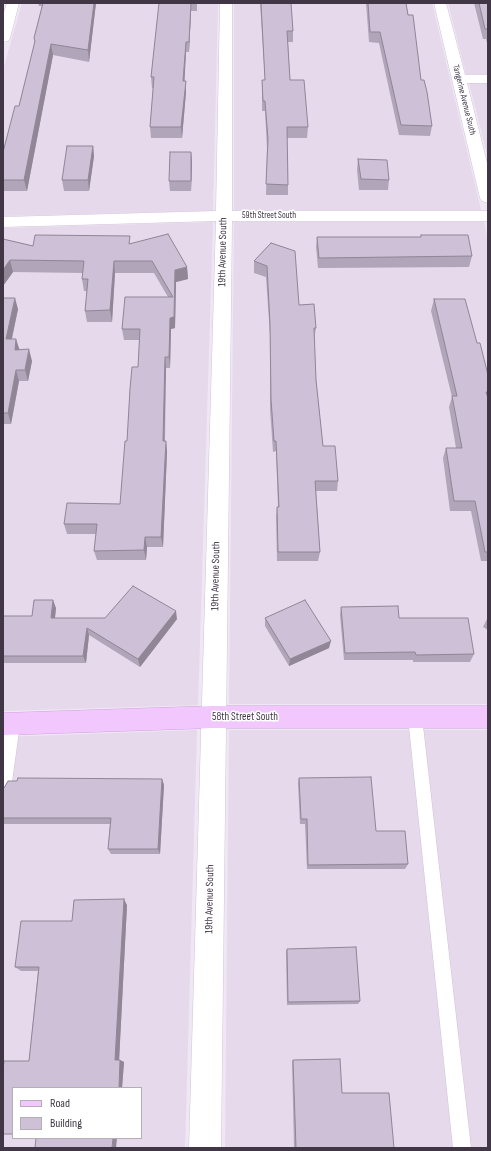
<!DOCTYPE html>
<style>
body{margin:0}
#map{position:relative;width:491px;height:1151px;overflow:hidden;background:#efe7f3;font-family:"Sofia Sans Condensed",sans-serif}
canvas{display:block}
.frame{position:absolute;inset:0;border:4px solid #403646;pointer-events:none}
.legend{position:absolute;left:12px;top:1087px;width:130px;height:52px;box-sizing:border-box;background:#fff;border:1px solid #b3afb5;margin:0;padding:5px 7px;list-style:none;font-size:12px;color:#403646}
.legend li{display:flex;align-items:center;gap:8px;height:20px}
.legend b{width:20px;border:1px solid #b3afb5}
</style>
<div id="map">
<canvas width="491" height="1151"></canvas>
<div class="frame"></div>
<ul class="legend">
<li><b style="height:5px;background:#f1c7fd"></b>Road</li>
<li><b style="height:11px;background:#cec0d7"></b>Building</li>
</ul>
</div>
<script>
const c = document.querySelector('canvas').getContext('2d');
c.lineJoin = 'round';
function fillPath(path, color) {
  c.fillStyle = color;
  c.fill(path, 'evenodd');
}
function poly(rows) {
  const path = new Path2D();
  for (const r of rows) {
    path.moveTo(r[0], r[1]);
    for (let i = 2; i < r.length; i += 2) path.lineTo(r[i], r[i + 1]);
  }
  return path;
}
function trace(path, color, width, dash) {
  c.strokeStyle = color;
  c.lineWidth = width;
  c.lineCap = dash ? 'butt' : 'round';
  c.setLineDash(dash || []);
  c.stroke(path);
}
function drawText(font, color, halo, rows, align = 'center') {
  c.font = font + ' "Sofia Sans Condensed",sans-serif';
  c.lineWidth = 3;
  c.setLineDash([]);
  c.textBaseline = 'middle';
  c.strokeStyle = halo;
  c.fillStyle = color;
  for (const [text, x, y, turn = 0] of rows) {
    c.save();
    c.translate(x, y);
    c.rotate((+turn || 0) * Math.PI / 180);
    c.textAlign = isNaN(turn) ? turn : align;
    if (halo) c.strokeText(text, 0, 0);
    c.fillText(text, 0, 0);
    c.restore();
  }
}
fillPath(poly([
 [22,3,218,3,213,211,3,216,3,70],
 [234,3,432,3,481,210,234,210],
 [448,3,488,3,488,74,466,74],
 [469,83,488,83,488,158],
 [213,222,198,705,3,711,3,228],
 [234,222,484,222,488,241,488,704,229,704],
 [197,730,185,1148,3,1148,3,737],
 [13,1088,141,1088,141,1138,13,1138],
 [229,730,488,730,488,1148,225,1148]
]), '#e5d9eb');
const lane = poly([
 [415,710,420,712,422,717,471,1148,453,1148,408,717,410,712,415,710],
 [13,717,18,719,20,724,11,789,8,794,3,796,3,742,6,724,8,719,13,717]
]);
const street = poly([
 [7,3,19,3,10,38,8,41,3,42,3,15,7,3],
 [220,3,232,3,232,211,488,211,488,221,232,221,221,1148,189,1148,216,221,3,227,3,217,216,211,220,3],
 [434,3,446,3,465,75,488,75,488,83,467,83,488,167,488,203,482,201,480,198,434,3]
]);
const secondary = poly([
 [213,706,488,706,488,728,213,728,3,735,3,713,213,706]
]);
trace(lane, '#d2c4d9', 1);
trace(street, '#d2c4d9', 1);
trace(secondary, '#cfa0de', 1);
fillPath(lane, '#fff');
fillPath(street, '#fff');
fillPath(secondary, '#f1c7fd');
fillPath(poly([
 [38,3,96,3,89,62,53,55,27,191,3,191,3,152,19,106,35,43,34,38,42,6,39,6],
 [159,3,197,3,197,11,191,11,189,52,186,52,184,81,186,92,182,138,151,138,150,127,153,88,152,88,151,77],
 [260,3,291,3,293,31,293,42,288,42,290,80,308,127,307,138,287,138,288,185,288,195,266,195,267,148,265,111,262,111,262,80,265,80],
 [366,3,406,3,421,80,432,126,430,136,399,135,379,43,369,42],
 [474,3,488,3,488,47,486,39,483,39],
 [93,146,94,156,89,191,64,191,62,180],
 [191,152,192,162,191,191,170,191,169,181],
 [358,159,389,180,388,190,359,190,357,170],
 [421,235,472,256,469,267,318,268,316,247,317,237,421,237],
 [3,239,33,246,131,244,187,267,188,279,176,282,175,328,171,329,170,368,166,368,165,441,166,441,167,452,163,547,147,547,146,560,97,560,94,551,96,534,67,534,64,524,120,504,127,441,138,367,140,340,124,340,122,329,168,297,154,273,115,273,112,322,87,322,85,311,87,291,84,291,82,279,83,273,13,272,3,286],
 [271,243,299,305,316,328,314,339,316,380,323,446,338,481,337,491,316,491,320,552,318,561,277,561,276,517,277,507,278,507,276,451,273,452,270,409,270,335,266,277,254,273,254,261],
 [3,298,18,309,12,339,19,349,32,361,28,381,19,381,11,424,3,424],
 [434,299,477,343,488,375,488,561,481,561,471,511,450,511,443,458,446,448,456,448,449,407,452,397,431,311],
 [341,607,474,654,470,662,413,662,413,660,344,660,340,615],
 [56,608,55,618,177,619,140,667,89,635,86,663,3,663,3,616,32,616],
 [488,617,488,630,483,627],
 [265,618,329,648,289,666,265,626],
 [299,778,376,831,408,864,405,869,307,869,305,824,300,824,298,783],
 [162,779,164,785,160,854,111,854,108,849,110,824,3,824,3,789],
 [127,905,119,1060,124,1062,122,1088,13,1088,29,1061,38,971,21,971,15,967,72,921],
 [287,949,360,1001,358,1004,287,1005,286,952],
 [293,1060,342,1093,394,1148,294,1148,292,1061]
]), '#b1a5b9');
fillPath(poly([
 [94,3,96,3,89,62,88,50],
 [191,3,191,11,189,52,189,42],
 [186,42,186,52,184,91,183,81],
 [51,44,53,55,27,191,24,180],
 [186,81,186,92,182,138,181,127],
 [93,146,94,156,89,191,88,180],
 [191,152,192,162,191,191],
 [10,260,13,272,3,286,3,270],
 [114,261,115,273,112,322,110,310],
 [187,267,188,279,176,282,175,328,171,329,170,368,169,357,170,318,174,317,175,270],
 [15,298,18,309,9,351,6,339],
 [16,339,20,351,15,350],
 [29,349,32,361,28,381,25,370],
 [165,357,166,368,164,452,163,441],
 [16,370,19,381,11,424,8,413],
 [166,441,167,452,163,547,161,537],
 [145,537,147,547,146,560,144,550],
 [53,600,56,608,54,626,51,618],
 [176,611,177,619,140,667,138,659],
 [87,628,89,635,86,663,83,656],
 [331,641,329,648,289,666,290,659],
 [162,779,164,785,160,854,158,849],
 [124,899,127,905,119,1062,115,1060],
 [120,1060,124,1062,122,1088,119,1088],
 [113,1138,117,1138,116,1148,112,1148]
]), '#908696');
const building = poly([
 [43,3,94,3,88,50,51,44,24,180,3,180,3,152,15,106,19,106,35,41,34,38,43,3],
 [159,3,191,3,189,42,186,42,183,81,186,81,181,127,150,127,154,77,151,77,159,3],
 [261,3,291,3,293,31,287,31,290,80,304,80,308,127,287,127,288,185,266,184,268,139,265,101,263,101,262,80,265,80,261,3],
 [368,3,406,3,408,15,413,15,421,80,424,80,427,92,432,126,401,125,380,32,370,32,368,3],
 [479,3,488,3,488,29,485,29,479,3],
 [67,146,93,146,88,180,62,180,67,146],
 [170,152,191,152,191,181,169,181,170,152],
 [358,159,387,160,389,180,361,179,358,159],
 [168,234,187,267,175,270,174,317,170,318,169,357,165,357,163,441,166,441,161,537,145,537,144,550,94,551,97,524,64,524,67,503,120,504,125,441,127,441,130,389,132,367,138,367,140,329,122,329,125,297,173,297,152,261,114,261,110,310,85,311,88,279,82,279,84,261,10,260,3,270,3,239,33,246,35,235,130,236,129,244,168,234],
 [421,235,468,235,472,256,319,258,317,237,421,237,421,235],
 [271,243,295,251,299,305,314,304,316,328,314,328,316,380,323,446,335,446,338,481,315,481,320,552,278,552,277,507,279,507,276,441,274,441,271,399,270,324,267,266,254,261,271,243],
 [3,298,15,298,6,339,16,339,15,350,29,349,25,370,16,370,8,413,3,413,3,298],
 [434,299,465,299,477,343,480,343,488,375,488,392,486,392,488,398,488,552,485,552,475,501,454,501,446,448,462,448,452,396,457,396,434,299],
 [133,586,176,611,138,659,87,628,83,656,3,656,3,616,32,616,34,600,53,600,51,618,105,618,133,586],
 [305,600,331,641,290,659,265,618,305,600],
 [398,606,399,618,468,618,474,654,416,655,415,652,345,653,341,607,398,606],
 [371,777,376,831,405,831,408,864,308,865,307,819,301,819,299,778,371,777],
 [18,778,162,779,158,849,108,849,111,818,3,818,3,789,4,788,8,781,17,781,18,778],
 [124,899,115,1060,120,1060,119,1088,13,1088,13,1134,3,1134,3,1070,4,1061,29,1061,39,967,15,967,21,921,72,921,74,900,124,899],
 [356,947,360,1001,288,1002,287,949,356,947],
 [340,1059,342,1093,389,1093,394,1148,296,1148,293,1060,340,1059],
 [36,1138,113,1138,112,1148,35,1148,36,1138]
]);
fillPath(building, '#cec0d7');
trace(building, '#908696', 1);
drawText('9px', '#403646', '#fff', [
 ["Tangerine Avenue South",464,100,76],
 ["59th Street South",269,216]
]);
drawText('11px', '#403646', '#fff', [
 ["19th Avenue South",223,252,-89],
 ["19th Avenue South",216,576,-89],
 ["58th Street South",245,717],
 ["19th Avenue South",210,899,-89]
]);
</script>
